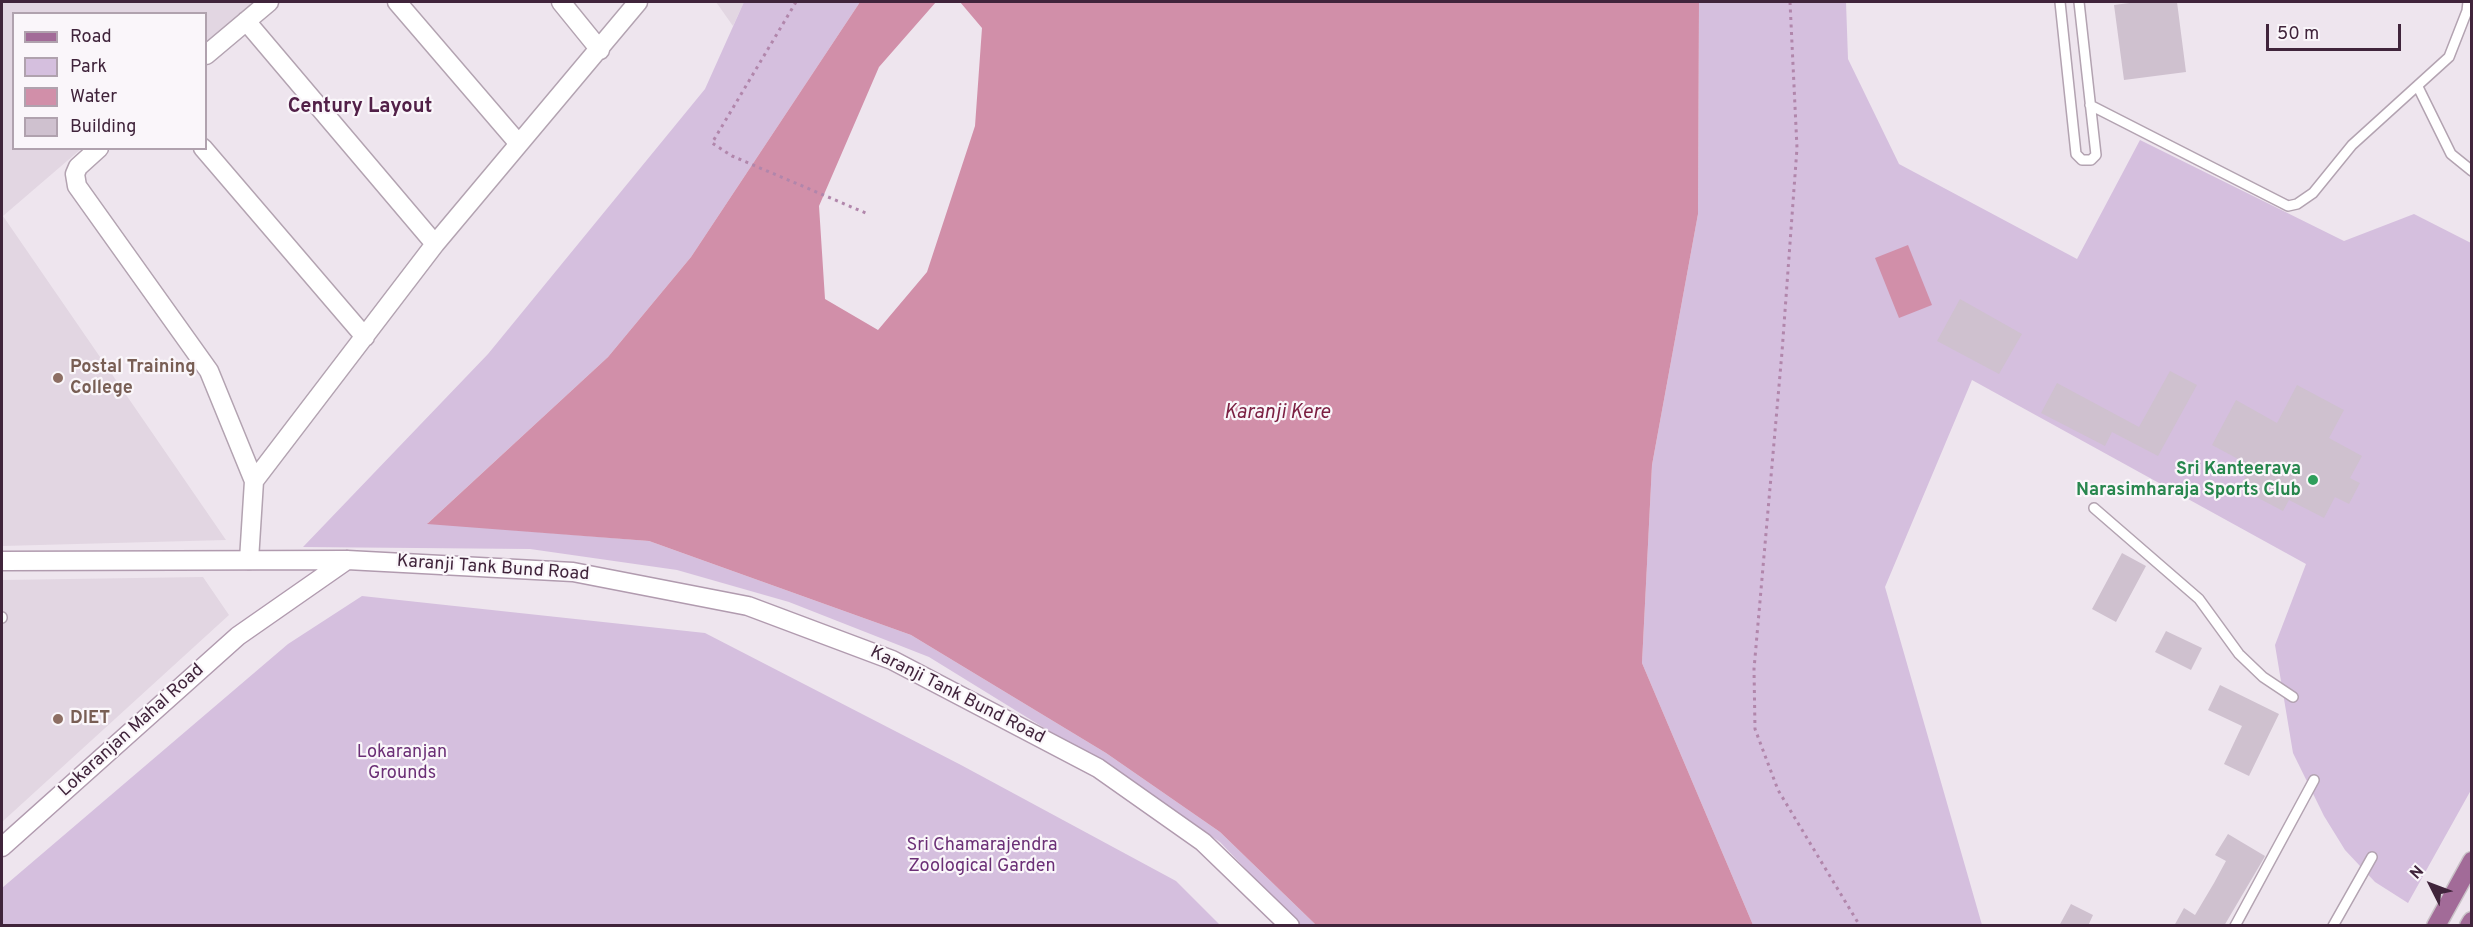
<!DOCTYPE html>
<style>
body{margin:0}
#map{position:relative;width:2473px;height:927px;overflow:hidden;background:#eee5ee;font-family:Overpass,sans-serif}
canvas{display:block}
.frame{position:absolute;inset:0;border:3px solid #40243b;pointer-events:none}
.legend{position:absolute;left:12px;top:12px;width:195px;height:138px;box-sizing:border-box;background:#faf6fa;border:2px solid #b0a2ae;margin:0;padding:8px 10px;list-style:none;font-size:18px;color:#40243b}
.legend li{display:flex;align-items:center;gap:12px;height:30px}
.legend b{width:30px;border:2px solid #b0a2ae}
.north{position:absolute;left:2401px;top:855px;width:60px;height:60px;-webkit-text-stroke:4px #faf6fa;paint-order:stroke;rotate:312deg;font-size:16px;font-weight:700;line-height:24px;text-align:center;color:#40243b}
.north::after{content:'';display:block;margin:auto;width:21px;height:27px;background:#40243b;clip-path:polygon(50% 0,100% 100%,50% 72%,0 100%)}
.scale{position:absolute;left:2266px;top:24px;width:135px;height:27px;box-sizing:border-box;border:3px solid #40243b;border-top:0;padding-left:8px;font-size:18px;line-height:21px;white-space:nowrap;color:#40243b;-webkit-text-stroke:4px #faf6fa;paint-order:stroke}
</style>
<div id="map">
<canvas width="2473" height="927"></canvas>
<div class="frame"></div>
<ul class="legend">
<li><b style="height:8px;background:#a26b98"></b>Road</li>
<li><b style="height:16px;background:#d5bfde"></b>Park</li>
<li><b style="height:16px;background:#d18fa9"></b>Water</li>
<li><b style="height:16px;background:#cfc1cf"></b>Building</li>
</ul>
<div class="north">N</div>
<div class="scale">50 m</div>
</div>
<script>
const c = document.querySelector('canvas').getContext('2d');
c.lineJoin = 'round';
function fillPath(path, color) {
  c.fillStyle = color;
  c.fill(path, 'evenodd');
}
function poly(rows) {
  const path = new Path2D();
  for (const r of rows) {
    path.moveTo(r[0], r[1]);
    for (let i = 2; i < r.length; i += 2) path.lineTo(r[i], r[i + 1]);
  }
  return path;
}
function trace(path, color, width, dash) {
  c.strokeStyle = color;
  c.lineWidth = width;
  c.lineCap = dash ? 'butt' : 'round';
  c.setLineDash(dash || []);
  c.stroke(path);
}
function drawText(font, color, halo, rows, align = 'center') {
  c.font = font + ' Overpass,sans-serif';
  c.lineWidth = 4.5;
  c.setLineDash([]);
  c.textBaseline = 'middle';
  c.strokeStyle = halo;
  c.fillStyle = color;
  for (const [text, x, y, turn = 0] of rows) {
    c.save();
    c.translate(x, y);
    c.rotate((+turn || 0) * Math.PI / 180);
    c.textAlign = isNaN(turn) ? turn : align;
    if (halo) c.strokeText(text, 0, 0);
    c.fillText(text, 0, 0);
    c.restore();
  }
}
fillPath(poly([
 [2,2,254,2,206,43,206,14,14,14,14,148,81,149,3,216,226,540,2,546],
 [716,2,744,2,733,26],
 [203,577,229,615,2,822,2,580]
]), '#e2d6e2');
fillPath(poly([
 [744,2,860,2,691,257,608,357,428,523,649,541,911,635,1106,753,1220,832,1316,925,1299,925,1220,842,1101,763,929,657,789,602,677,570,530,549,303,547,488,354,705,89],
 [1699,2,1846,2,1848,59,1899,164,2077,259,2140,140,2344,241,2414,214,2471,243,2471,790,2408,903,2375,882,2345,850,2324,816,2293,753,2275,645,2306,564,1972,380,1885,587,1982,925,1753,925,1642,663,1652,465,1698,214],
 [362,596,705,633,961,765,1176,881,1220,925,2,925,2,888,288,644]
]), '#d5bfde');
fillPath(poly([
 [860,2,936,2,879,67,819,206,825,299,878,330,927,272,975,126,982,28,960,2,1699,2,1698,214,1652,465,1642,663,1753,925,1316,925,1220,832,1106,753,911,635,649,541,427,524,608,357,691,257],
 [1908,245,1932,305,1899,318,1875,258]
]), '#d18fa9');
fillPath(poly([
 [2137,2,2177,2,2186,72,2124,80,2114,5],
 [1960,299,2022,334,1999,374,1937,341],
 [2170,371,2197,385,2158,456,2112,432,2105,446,2041,413,2057,383,2139,427],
 [2297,385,2344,410,2329,438,2362,456,2350,478,2360,483,2349,504,2335,497,2324,518,2289,500,2283,511,2239,488,2251,466,2212,445,2236,400,2277,423],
 [2122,553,2146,566,2116,622,2092,609],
 [2166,631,2202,648,2191,670,2155,652],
 [2220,685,2279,714,2249,776,2224,764,2242,726,2208,710],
 [2228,834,2265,856,2264,858,2224,926,2174,926,2184,908,2195,915,2214,883,2226,861,2215,855],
 [2071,904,2093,915,2088,926,2059,926]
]), '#cfc1cf');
const lane = poly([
 [2060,2,2076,154,2082,160,2091,160,2096,155,2079,2],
 [2418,87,2451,154,2472,171],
 [2090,105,2288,206,2297,204,2313,193,2352,145,2449,57,2467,11,2468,2],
 [2094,508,2199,599,2239,654,2263,677,2293,697],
 [2,618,2,617],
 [2235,926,2314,780],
 [2333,926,2372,857]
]);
const street = poly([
 [397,2,519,144],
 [561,2,600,50],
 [246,21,435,244],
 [206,55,269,2],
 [99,148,78,167,75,174,77,186,209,371,254,481,249,560],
 [203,148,365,337],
 [254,481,435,244,638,2]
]);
const secondary = poly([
 [2,561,347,560,573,572,748,606,892,660,1098,768,1203,842,1290,926],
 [2,847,238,636,347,560]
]);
const primary = poly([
 [2436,926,2472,861],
 [2469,926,2472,921]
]);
trace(lane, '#b3a3b1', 12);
trace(street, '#b3a3b1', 21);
trace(secondary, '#b19baf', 21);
trace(primary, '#cac2c8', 21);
trace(poly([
 [796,2,712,143,732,156,868,214],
 [1790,2,1797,148,1782,352,1754,669,1755,729,1778,790,1860,926]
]), '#b186ab', 3, [3, 4.5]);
trace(lane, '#fff', 9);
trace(street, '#fff', 18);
trace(secondary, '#fff', 18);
trace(primary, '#a26b98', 18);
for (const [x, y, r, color] of [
 [58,378,6,"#8d6e63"],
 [2313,480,6,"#2e9e5b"],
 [58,719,6,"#8d6e63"]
]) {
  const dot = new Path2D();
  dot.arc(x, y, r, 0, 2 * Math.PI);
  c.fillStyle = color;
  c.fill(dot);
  trace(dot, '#faf6fa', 2);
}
drawText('bold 18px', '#785e54', '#faf6fa', [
 ["Postal Training",70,368],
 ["College",70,389],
 ["DIET",70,719]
], 'left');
drawText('bold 18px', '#27864d', '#faf6fa', [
 ["Sri Kanteerava",2301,470],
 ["Narasimharaja Sports Club",2301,491]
], 'right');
drawText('18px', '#40243b', '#faf6fa', [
 ["Karanji Tank Bund Road",493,569,4],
 ["Karanji Tank Bund Road",957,696,27],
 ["Lokaranjan Mahal Road",132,731,-42]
]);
drawText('18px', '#6b2f76', '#faf6fa', [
 ["Lokaranjan",402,753],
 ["Grounds",402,774],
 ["Sri Chamarajendra",982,846],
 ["Zoological Garden",982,867]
]);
drawText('bold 20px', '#522048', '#faf6fa', [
 ["Century Layout",360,108]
]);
drawText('italic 20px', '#7b1f42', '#faf6fa', [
 ["Karanji Kere",1277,414]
]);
</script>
